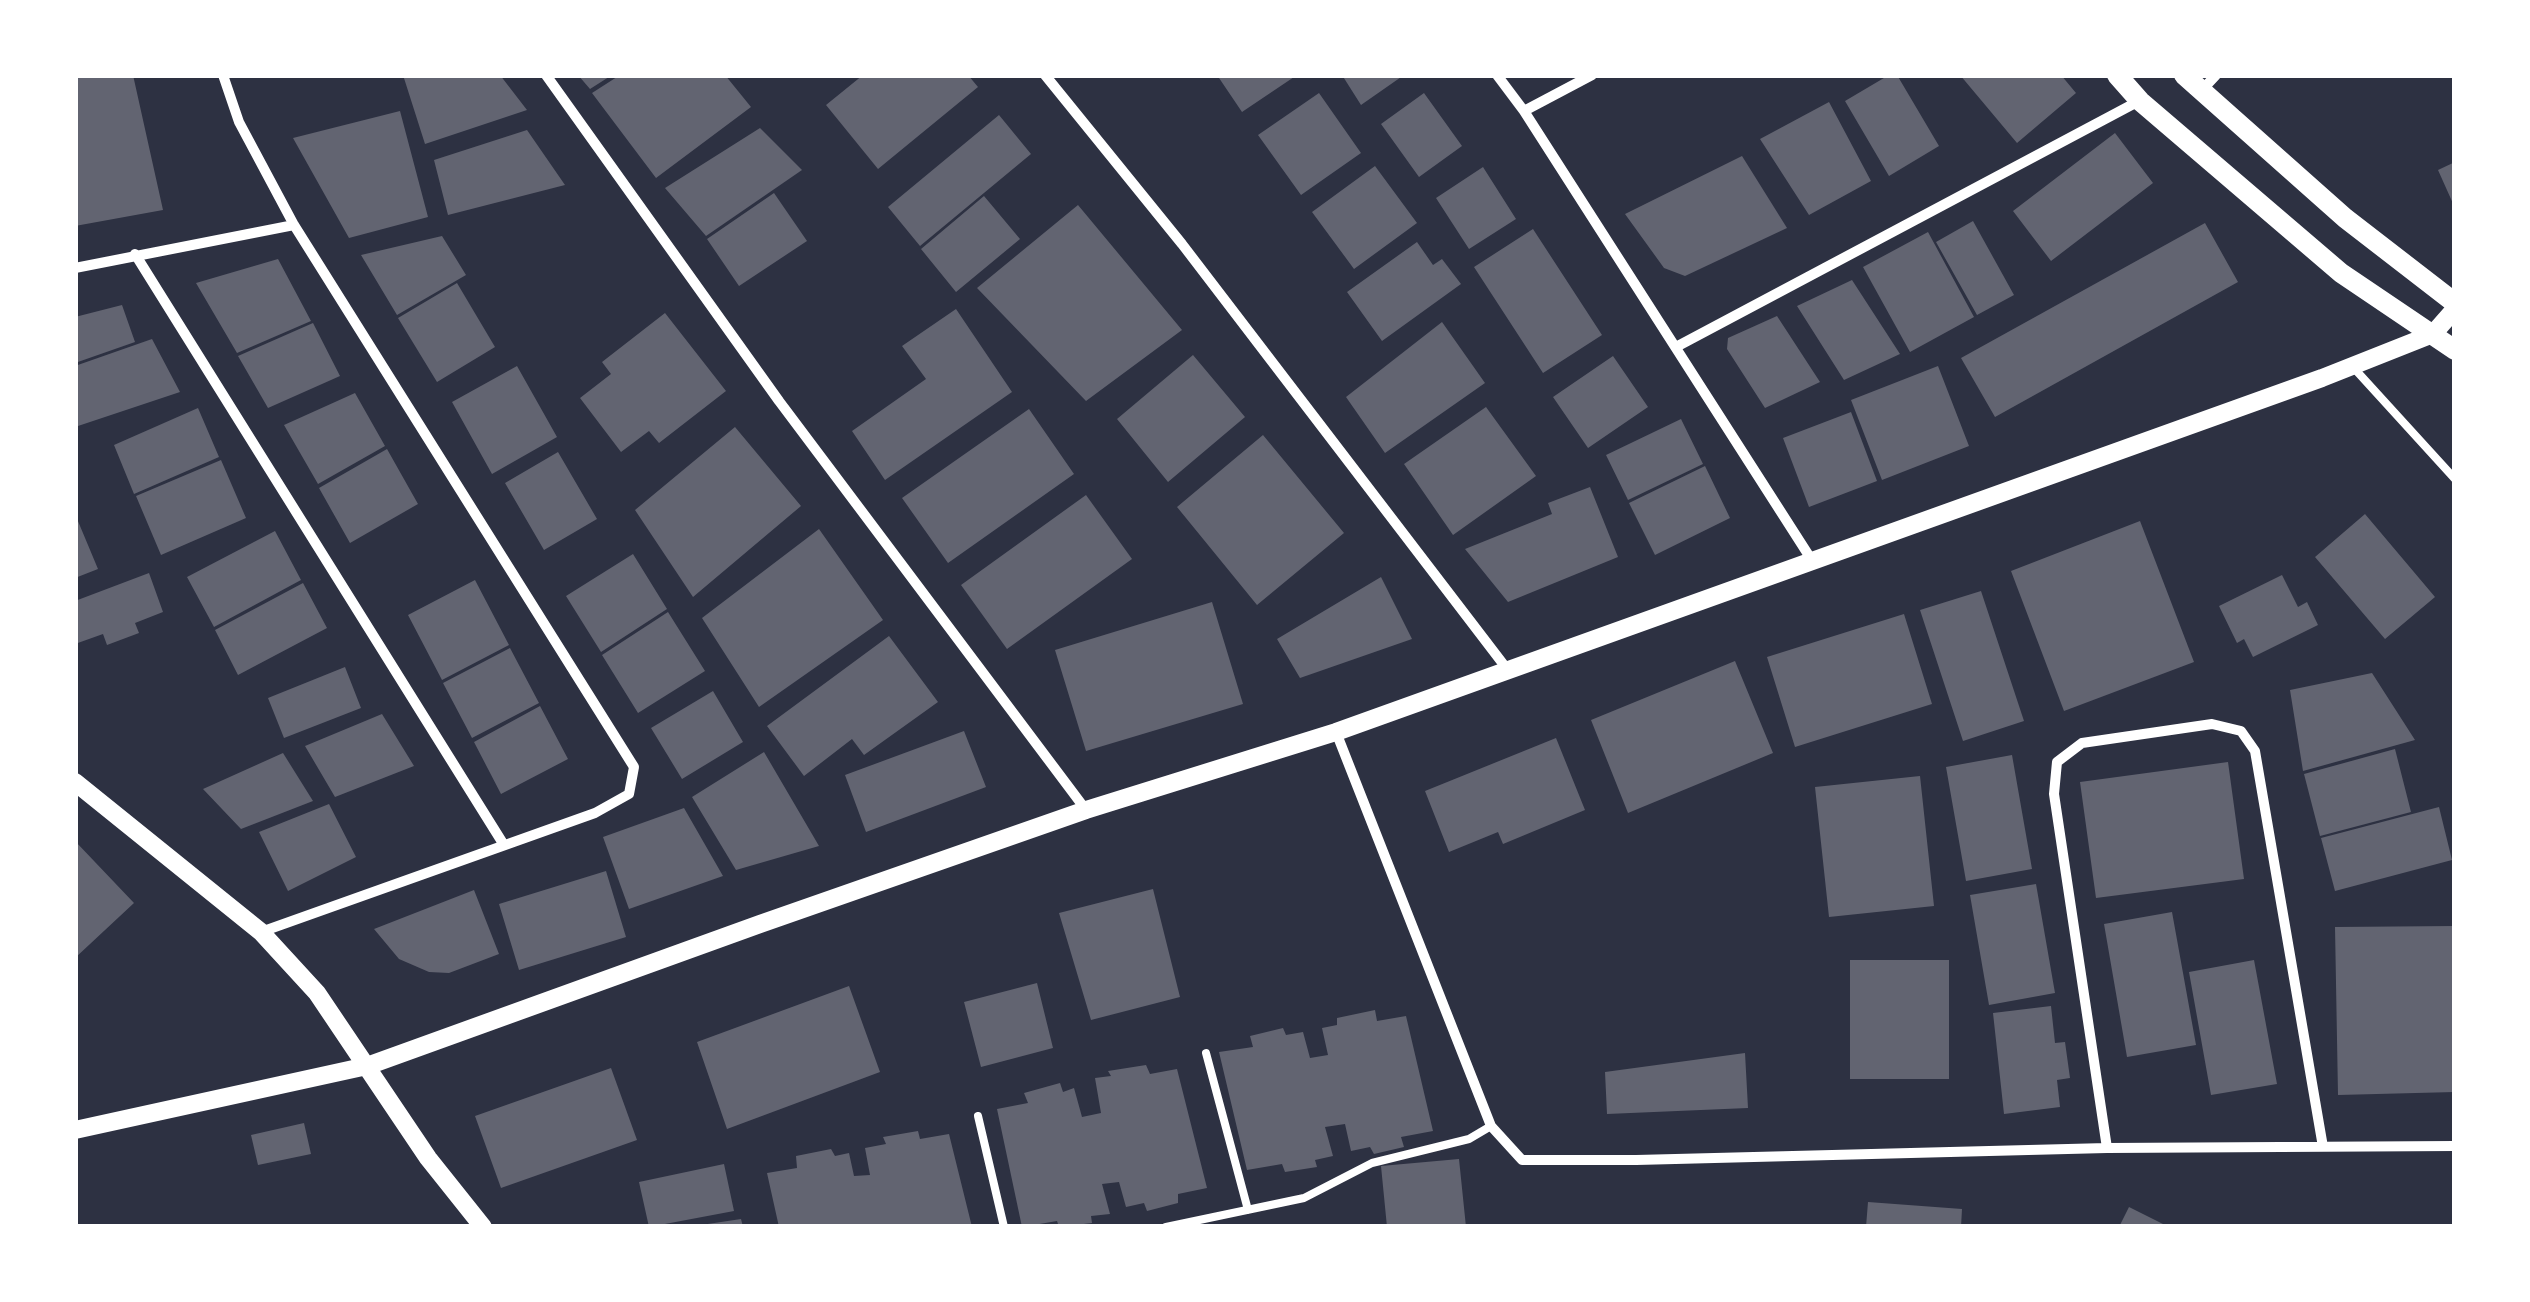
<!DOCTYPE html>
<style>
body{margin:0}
#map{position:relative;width:2530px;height:1302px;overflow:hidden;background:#2d3142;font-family:"Archivo Narrow",sans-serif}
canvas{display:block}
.frame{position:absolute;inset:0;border:78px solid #fff;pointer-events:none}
</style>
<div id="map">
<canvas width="2530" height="1302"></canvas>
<div class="frame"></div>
</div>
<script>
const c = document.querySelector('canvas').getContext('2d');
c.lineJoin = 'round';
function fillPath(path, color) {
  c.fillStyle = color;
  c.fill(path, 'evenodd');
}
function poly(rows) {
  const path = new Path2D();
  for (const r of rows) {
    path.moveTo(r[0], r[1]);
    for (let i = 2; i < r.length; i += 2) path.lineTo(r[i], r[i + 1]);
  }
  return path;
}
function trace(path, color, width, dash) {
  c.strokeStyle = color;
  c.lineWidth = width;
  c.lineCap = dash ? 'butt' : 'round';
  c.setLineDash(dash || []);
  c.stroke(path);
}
fillPath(poly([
 [75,75,133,75,163,210,75,226],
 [403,75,500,75,527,110,425,144],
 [578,75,612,75,590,89],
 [620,75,725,75,751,107,656,178,592,93],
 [863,75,968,75,978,87,878,169,826,105],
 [1217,75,1297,75,1242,112],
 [1342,75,1404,75,1361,105],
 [1889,75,1897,75,1939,146,1889,176,1845,101],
 [1960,75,2061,75,2076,93,2017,143],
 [1319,93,1361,153,1301,195,1258,135],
 [1424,93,1462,146,1419,177,1381,124],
 [1829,102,1871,181,1809,215,1760,139],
 [400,111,428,217,349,238,293,138],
 [999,115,1031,154,920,246,888,207],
 [760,128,802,170,706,236,665,188],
 [527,130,565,185,448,215,434,160],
 [2115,133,2153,183,2051,261,2013,211],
 [1742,156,1787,228,1685,276,1664,268,1625,214],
 [2455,162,2455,208,2438,170],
 [1375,166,1417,223,1354,269,1312,212],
 [1483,167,1516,219,1469,249,1436,198],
 [774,193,807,241,739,286,707,239],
 [984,196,1020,239,956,292,921,249],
 [1078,205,1182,330,1086,401,977,288],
 [1973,221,2014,295,1977,315,1936,242],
 [2205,223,2238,282,1995,417,1961,358],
 [1533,229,1602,335,1543,373,1474,267],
 [1928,232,1974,317,1910,352,1863,267],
 [442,236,466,275,397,315,361,255],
 [1417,242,1433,265,1442,259,1461,284,1382,341,1347,292],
 [278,259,311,321,237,353,196,283],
 [1852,280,1900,354,1844,380,1797,306],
 [457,283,495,347,437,382,398,318],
 [122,305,135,342,75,363,75,317],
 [956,309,1012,392,885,480,852,431,926,379,902,346],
 [665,313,726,391,659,443,649,431,621,452,580,398,611,374,602,362],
 [1777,316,1820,382,1765,408,1727,349,1728,338],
 [1442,322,1485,383,1385,453,1346,397],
 [313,323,340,376,268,408,238,356],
 [152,339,180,392,75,427,75,366],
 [1193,355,1245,417,1168,482,1117,419],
 [1613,356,1648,407,1588,448,1553,397],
 [517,366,557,437,492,474,452,402],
 [1938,366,1969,446,1882,480,1851,400],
 [355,393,385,446,318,484,284,425],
 [1486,407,1536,476,1453,535,1404,464],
 [198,408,219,457,134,494,114,445],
 [1029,409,1074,474,948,563,902,498],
 [1851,412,1877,481,1809,507,1783,438],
 [1681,419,1703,464,1628,500,1606,455],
 [735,427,801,506,693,597,635,510],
 [1263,435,1344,533,1257,605,1177,507],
 [387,449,418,504,350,543,319,488],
 [558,452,597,519,544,550,505,483],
 [221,460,246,518,161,555,136,496],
 [1705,466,1730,518,1655,555,1629,503],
 [1590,487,1618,557,1508,602,1465,549,1552,514,1548,503],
 [1086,495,1132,559,1007,649,961,585],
 [75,514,98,569,75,578],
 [2365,514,2435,597,2385,639,2315,557],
 [2140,521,2194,662,2064,711,2011,571],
 [819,529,883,620,759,707,702,618],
 [275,531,301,580,214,627,187,577],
 [633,554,667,609,601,652,566,596],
 [149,573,163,612,135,623,139,633,107,645,103,634,75,644,75,601],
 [2282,575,2298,607,2307,602,2318,625,2253,657,2244,639,2237,643,2219,606],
 [1381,577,1412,639,1300,678,1277,639],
 [475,580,509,645,442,680,408,615],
 [303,583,327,628,238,675,215,630],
 [1981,591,2024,721,1963,741,1920,610],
 [1212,602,1243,704,1086,751,1055,650],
 [668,612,705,671,638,713,602,655],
 [1904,614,1932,704,1795,747,1767,657],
 [889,636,938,702,864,755,852,739,804,776,767,726],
 [510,648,539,703,472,738,443,683],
 [1735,661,1773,753,1628,813,1591,720],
 [345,667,361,708,284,738,268,698],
 [2372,673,2415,740,2303,771,2290,690],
 [713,691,743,742,682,779,651,728],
 [540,706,568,759,501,794,474,742],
 [382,714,414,766,335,797,305,746],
 [964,731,986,787,866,832,845,775],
 [1556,738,1585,810,1503,844,1498,832,1449,852,1425,791],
 [2395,749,2411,812,2320,836,2304,774],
 [764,752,819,846,736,870,692,797],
 [283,753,313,801,241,829,203,789],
 [2012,755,2032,869,1966,881,1946,767],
 [2228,762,2244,879,2096,898,2080,782],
 [1920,776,1934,906,1829,917,1815,787],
 [329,804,356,857,288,891,259,832],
 [2439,807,2452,860,2335,891,2321,838],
 [684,808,723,876,629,909,603,837],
 [75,841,134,903,75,958],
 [606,871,626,937,519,970,499,904],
 [2036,884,2055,993,1989,1005,1970,895],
 [1153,889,1180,997,1091,1020,1059,913],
 [474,890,499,954,449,973,429,972,399,959,374,929],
 [2172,912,2196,1045,2127,1057,2104,924],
 [2455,926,2455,1092,2338,1095,2335,927],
 [1850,960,1949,960,1949,1079,1850,1079],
 [2254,960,2277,1084,2211,1095,2189,972],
 [1037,983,1053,1048,981,1067,964,1002],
 [849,986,880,1072,727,1129,697,1042],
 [2051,1006,2055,1043,2065,1042,2070,1078,2057,1080,2060,1107,2004,1114,1993,1013],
 [1375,1010,1377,1021,1406,1016,1433,1131,1401,1137,1404,1147,1374,1154,1370,1147,1351,1151,1345,1124,1325,1127,1333,1156,1315,1160,1317,1167,1285,1172,1282,1164,1247,1170,1219,1052,1253,1047,1250,1036,1283,1028,1286,1035,1303,1032,1310,1058,1328,1055,1322,1028,1337,1025,1337,1018],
 [1745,1053,1748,1108,1607,1114,1605,1072],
 [1146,1065,1150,1074,1177,1069,1207,1188,1178,1194,1178,1203,1147,1211,1144,1203,1126,1207,1119,1182,1102,1184,1110,1214,1091,1216,1092,1223,1059,1227,1057,1221,1022,1227,997,1109,1028,1103,1024,1093,1060,1083,1063,1092,1074,1088,1082,1117,1101,1113,1095,1078,1111,1076,1108,1071],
 [611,1068,637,1140,501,1188,475,1116],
 [304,1123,311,1154,258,1165,251,1135],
 [918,1131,920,1139,949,1134,972,1227,779,1227,767,1173,797,1168,796,1156,831,1149,835,1156,849,1153,854,1176,870,1175,865,1148,886,1144,883,1137],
 [1459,1159,1466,1227,1387,1227,1381,1166],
 [724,1164,734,1211,649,1227,639,1182],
 [1868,1202,1962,1209,1961,1227,1866,1227],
 [2129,1207,2169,1227,2119,1227],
 [741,1219,743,1227,701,1227,701,1225]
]), '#626471');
trace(poly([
 [2352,366,2455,479],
 [1206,1053,1248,1210],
 [978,1116,1004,1227],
 [1166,1227,1304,1198,1372,1163,1469,1139,1491,1126]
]), '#fff', 8);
trace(poly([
 [223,75,239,122,294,225,634,767,629,794,595,813,261,932],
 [546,75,779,401,1086,810],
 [1045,75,1182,244,1507,669],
 [1497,75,1524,111,1813,562],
 [2202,90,2216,75],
 [1524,111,1592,75],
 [135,254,504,845],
 [75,268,294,225],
 [1676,347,2139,101],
 [1336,732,1491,1126,1522,1160,1636,1160,2107,1148,2455,1146],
 [2107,1148,2054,794,2057,762,2082,743,2212,724,2241,731,2255,751,2323,1147]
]), '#fff', 10);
trace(poly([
 [75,782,261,932,317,993,428,1158,483,1227],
 [75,1130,367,1066,760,924,1086,810,1336,732,2322,378,2433,334,2455,309]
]), '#fff', 18);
trace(poly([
 [2117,75,2140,101,2341,273,2455,350],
 [2184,75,2345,218,2455,303]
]), '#fff', 20);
</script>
